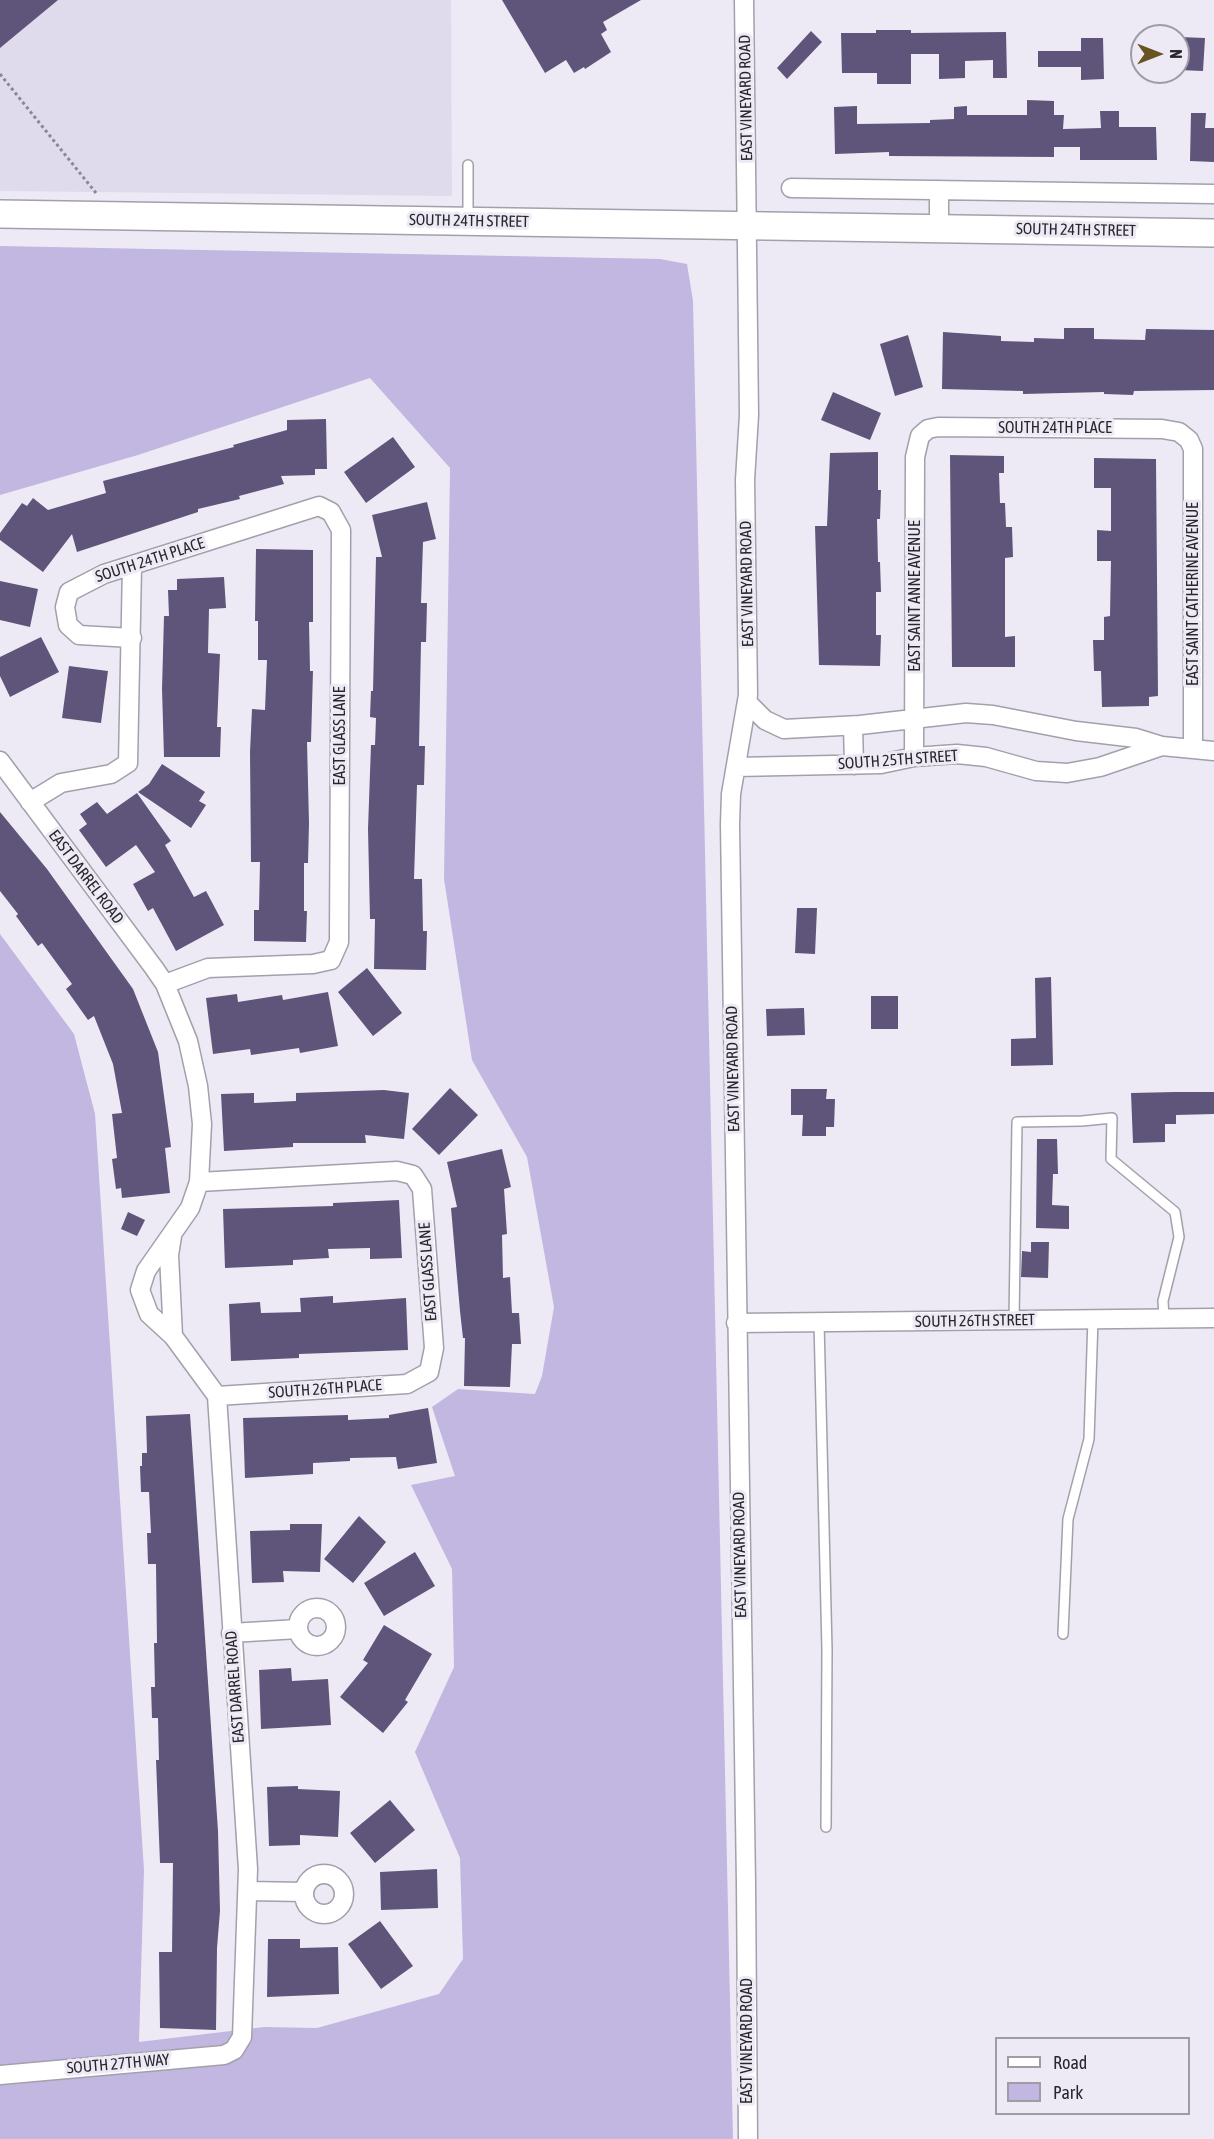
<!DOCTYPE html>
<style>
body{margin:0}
#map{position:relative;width:1214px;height:2139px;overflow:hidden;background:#edeaf6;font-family:"Asap Condensed",sans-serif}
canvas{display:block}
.legend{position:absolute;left:995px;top:2037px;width:195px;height:78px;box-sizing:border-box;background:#edeaf6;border:2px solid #9e9ca5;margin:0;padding:8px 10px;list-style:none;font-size:18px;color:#28272b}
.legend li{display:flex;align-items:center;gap:12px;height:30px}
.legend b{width:30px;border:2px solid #9e9ca5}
.north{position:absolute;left:1130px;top:24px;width:60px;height:60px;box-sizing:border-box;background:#edeaf6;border:2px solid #9e9ca5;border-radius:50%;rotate:90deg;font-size:16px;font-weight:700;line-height:24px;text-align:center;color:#28272b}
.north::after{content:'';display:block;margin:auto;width:21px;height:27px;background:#675422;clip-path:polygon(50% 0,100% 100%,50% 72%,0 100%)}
</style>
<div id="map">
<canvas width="1214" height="2139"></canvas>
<ul class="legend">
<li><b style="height:8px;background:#fff"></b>Road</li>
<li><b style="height:16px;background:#c2b7e0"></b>Park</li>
</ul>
<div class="north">N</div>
</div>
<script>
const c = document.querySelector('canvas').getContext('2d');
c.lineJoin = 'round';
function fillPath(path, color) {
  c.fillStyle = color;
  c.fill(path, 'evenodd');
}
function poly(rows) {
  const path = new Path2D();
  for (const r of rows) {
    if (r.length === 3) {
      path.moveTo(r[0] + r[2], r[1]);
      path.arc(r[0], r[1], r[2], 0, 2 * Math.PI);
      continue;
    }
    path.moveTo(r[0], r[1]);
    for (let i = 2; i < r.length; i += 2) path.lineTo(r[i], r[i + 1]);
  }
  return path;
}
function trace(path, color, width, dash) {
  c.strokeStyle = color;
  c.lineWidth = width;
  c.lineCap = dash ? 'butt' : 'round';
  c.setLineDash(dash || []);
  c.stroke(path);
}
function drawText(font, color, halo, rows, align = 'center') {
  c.font = font + ' "Asap Condensed",sans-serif';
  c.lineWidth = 6;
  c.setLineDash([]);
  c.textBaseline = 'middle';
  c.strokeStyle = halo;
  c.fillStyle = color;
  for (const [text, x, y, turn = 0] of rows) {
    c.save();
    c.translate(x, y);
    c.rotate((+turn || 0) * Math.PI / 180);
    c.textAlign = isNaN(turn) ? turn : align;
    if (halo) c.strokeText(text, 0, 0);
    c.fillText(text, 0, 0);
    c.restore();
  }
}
fillPath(poly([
 [0,0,451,0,452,196,0,191]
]), '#dfdbed');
fillPath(poly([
 [0,246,660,259,687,264,693,301,733,2139,0,2139,0,934,74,1034,95,1114,144,1870,139,2042,264,2027,317,2028,439,1994,463,1959,460,1858,415,1752,454,1667,452,1569,411,1485,455,1476,432,1407,458,1389,535,1394,542,1376,554,1307,527,1157,472,1060,444,879,450,468,370,378,138,455,0,495]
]), '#c2b7e0');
fillPath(poly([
 [0,0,58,0,0,48],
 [502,0,641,0,603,22,607,30,601,34,611,52,585,69,584,67,574,73,566,60,545,73],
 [876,30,911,30,911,33,1006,32,1007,78,993,78,993,60,965,61,965,78,939,79,939,54,911,54,911,84,877,84,877,73,842,73,841,33,876,33],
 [811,31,822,42,787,79,777,68],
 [1179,37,1205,38,1203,71,1178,70],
 [1081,38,1103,38,1104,79,1081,80,1081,67,1038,67,1038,51,1081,51],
 [1027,100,1054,101,1054,115,1064,115,1063,129,1101,128,1100,111,1119,111,1119,127,1156,127,1157,160,1080,160,1080,147,1054,147,1054,157,889,156,889,152,835,154,834,107,857,106,857,124,930,123,930,120,954,119,954,107,967,106,967,115,1027,115],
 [1191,113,1206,113,1205,128,1214,128,1214,162,1190,161],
 [1064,328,1094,328,1094,339,1145,340,1146,329,1214,330,1214,390,1134,391,1133,395,1104,394,1104,392,1023,394,1023,391,942,389,943,332,1001,336,1001,341,1034,342,1034,338,1064,339],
 [908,335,923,387,895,396,880,344],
 [833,392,881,413,870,440,821,420],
 [326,419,327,469,315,469,315,475,281,476,284,484,239,496,240,499,198,509,198,512,77,552,72,534,43,572,0,540,0,533,22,503,27,506,33,498,48,510,106,493,103,481,234,447,233,445,287,430,287,420],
 [393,437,415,467,366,503,344,472],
 [878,452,878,490,881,490,880,519,877,519,878,562,880,562,881,592,876,592,876,635,881,635,880,666,819,665,815,526,827,526,830,453],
 [950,455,1004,456,1004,473,999,473,1000,503,1005,503,1006,527,1012,527,1013,557,1005,558,1005,637,1015,636,1015,667,952,667],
 [1094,458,1156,459,1158,696,1149,697,1149,706,1102,707,1101,671,1094,671,1093,640,1104,640,1104,617,1110,616,1111,561,1097,561,1097,530,1111,531,1111,488,1094,488],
 [427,502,436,539,423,542,421,603,427,603,426,642,421,642,419,746,425,746,424,785,417,785,414,879,422,879,423,931,427,931,426,970,374,969,375,919,370,919,368,829,371,745,375,745,376,718,370,717,371,691,373,691,376,557,382,557,372,515],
 [256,549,313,550,313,622,309,622,310,671,313,671,311,742,307,742,309,823,308,863,304,863,304,911,307,911,306,942,254,941,254,910,259,910,260,862,251,862,250,752,252,709,265,710,267,660,258,660,258,621,255,621],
 [224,577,226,608,209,609,208,653,220,654,217,727,221,727,220,757,164,757,162,689,164,616,169,616,168,590,177,590,177,579],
 [0,581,38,589,30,627,0,620],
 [41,637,59,672,10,697,0,676,0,657],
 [69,666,108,671,101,723,62,718],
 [162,764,205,792,199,801,206,805,191,828,138,792,149,784],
 [137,793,171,841,165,845,194,897,206,891,224,925,176,951,153,908,148,911,133,884,155,872,136,845,106,867,79,830,87,824,80,814,97,802,107,814],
 [0,812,47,869,133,989,158,1052,171,1147,165,1148,170,1193,122,1198,121,1188,116,1189,112,1159,117,1158,112,1114,122,1113,113,1064,94,1016,88,1020,66,989,72,984,42,943,38,946,16,916,18,914,0,891],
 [797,908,817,908,815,954,795,953],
 [367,968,402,1013,373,1036,338,992],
 [1051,977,1053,1065,1011,1066,1011,1039,1036,1038,1035,978],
 [328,992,338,1046,300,1053,299,1048,251,1055,250,1049,213,1054,206,998,237,994,238,1002,282,995,283,1000],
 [871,996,898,996,898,1029,871,1029],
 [804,1008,805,1035,767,1036,766,1009],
 [450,1088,478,1115,439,1155,412,1129],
 [791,1089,827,1089,826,1099,835,1099,834,1127,826,1127,826,1136,802,1136,803,1115,791,1115],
 [384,1090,409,1093,404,1139,365,1135,366,1143,293,1143,293,1147,224,1151,221,1094,254,1093,254,1103,296,1101,296,1093],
 [1175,1092,1214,1092,1214,1114,1176,1115,1176,1124,1165,1124,1165,1142,1133,1143,1131,1093],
 [1037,1139,1057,1139,1058,1174,1053,1174,1052,1205,1069,1206,1069,1229,1036,1228],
 [502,1149,511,1187,504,1189,507,1234,502,1235,503,1278,510,1277,512,1313,519,1313,521,1344,512,1344,510,1387,464,1386,465,1338,463,1338,460,1311,451,1208,457,1207,447,1162],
 [399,1200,402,1258,370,1259,370,1248,328,1249,329,1258,293,1260,293,1265,225,1268,223,1209,333,1206,333,1203],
 [128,1212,145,1220,137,1236,121,1229],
 [1031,1242,1049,1242,1048,1278,1021,1277,1022,1251,1031,1252],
 [333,1296,333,1303,406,1298,408,1350,299,1354,299,1358,231,1361,229,1304,260,1302,261,1313,301,1312,300,1298],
 [428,1408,437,1463,398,1469,396,1457,350,1458,350,1461,313,1463,313,1474,245,1478,243,1418,348,1415,348,1420,389,1418,389,1415],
 [190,1414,218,1831,220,1911,217,1948,216,2030,160,2028,159,1952,172,1952,173,1863,160,1863,156,1760,159,1760,158,1718,152,1718,151,1687,155,1687,154,1643,157,1643,156,1564,148,1564,147,1533,151,1533,149,1492,141,1492,140,1466,142,1466,142,1453,147,1453,146,1416],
 [359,1516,386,1542,353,1583,324,1559],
 [290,1524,322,1524,320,1572,283,1571,284,1582,252,1583,250,1531,290,1530],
 [415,1552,435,1586,384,1616,364,1583],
 [384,1625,432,1654,405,1700,408,1702,383,1733,340,1697,368,1663,363,1660],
 [291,1668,292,1681,328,1679,331,1725,261,1729,259,1670],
 [298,1786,298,1789,340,1791,338,1837,300,1835,300,1845,269,1846,267,1787],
 [390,1800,415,1830,375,1863,350,1833],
 [437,1869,438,1908,381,1910,380,1872],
 [380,1921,413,1966,381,1989,348,1944],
 [268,1939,300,1939,300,1948,338,1947,339,1994,267,1997]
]), '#5f547a');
const service = poly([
 [468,219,468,165],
 [1014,1320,1017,1122,1082,1121,1112,1118,1111,1159,1175,1212,1179,1237,1163,1301,1164,1318],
 [819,1322,827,1650,826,1827],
 [1063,1634,1068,1519,1089,1439,1093,1319]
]);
const minor = poly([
 [744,0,749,415,745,480,748,695,731,794,730,824,746,1884,748,2139],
 [791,188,1214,194],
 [939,190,939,227],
 [132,638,79,635,68,625,65,607,69,592,104,574,319,506,331,512,341,530,339,942,331,960,313,964,208,968,165,984],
 [747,702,765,720,784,729,860,725,966,713,993,715,1076,731,1136,738,1162,746,1214,751],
 [853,726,854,765],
 [914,757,915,457,920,436,928,429,938,427,1162,429,1179,432,1189,440,1193,449,1193,749],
 [0,761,154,968,165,984,188,1041,198,1086,202,1124,199,1182,190,1208,146,1271,140,1290,149,1314,173,1336,217,1396,248,1869,242,2037,234,2050,224,2055,0,2075],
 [736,767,881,764,914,757,957,754,986,757,1036,771,1067,773,1100,767,1162,746],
 [30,802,61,783,111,774,128,763,132,566],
 [199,1182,397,1171,413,1175,422,1189,434,1348,429,1372,407,1384,217,1396],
 [172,1236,169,1255,173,1336],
 [736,1323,1214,1318],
 [317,1627,19],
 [231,1633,298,1629],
 [324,1894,20],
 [248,1891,304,1892]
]);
const secondary = poly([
 [0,214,1214,233]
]);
trace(service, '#a2a0aa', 12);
trace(minor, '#a2a0aa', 21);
trace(secondary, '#a2a0aa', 30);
trace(poly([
 [0,74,96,193]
]), '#8a8890', 3, [3, 3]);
trace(service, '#fff', 9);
trace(minor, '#fff', 18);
trace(secondary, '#fff', 27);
drawText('16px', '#28272b', '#edeaf6', [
 ["EAST VINEYARD ROAD",746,98,-91],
 ["SOUTH 24TH STREET",469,221,1],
 ["SOUTH 24TH STREET",1076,230,1],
 ["SOUTH 24TH PLACE",1055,428],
 ["SOUTH 24TH PLACE",150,560,-18],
 ["EAST VINEYARD ROAD",747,584,-91],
 ["EAST SAINT CATHERINE AVENUE",1193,594,-90],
 ["EAST SAINT ANNE AVENUE",915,596,-90],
 ["EAST GLASS LANE",340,736,-90],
 ["SOUTH 25TH STREET",898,760,-4],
 ["EAST DARREL ROAD",86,877,53],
 ["EAST VINEYARD ROAD",733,1069,-91],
 ["EAST GLASS LANE",428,1272,-94],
 ["SOUTH 26TH STREET",975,1321,-1],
 ["SOUTH 26TH PLACE",325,1389,-4],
 ["EAST VINEYARD ROAD",740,1555,-91],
 ["EAST DARREL ROAD",235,1687,-94],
 ["EAST VINEYARD ROAD",747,2041,-90],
 ["SOUTH 27TH WAY",118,2064,-5]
]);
</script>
